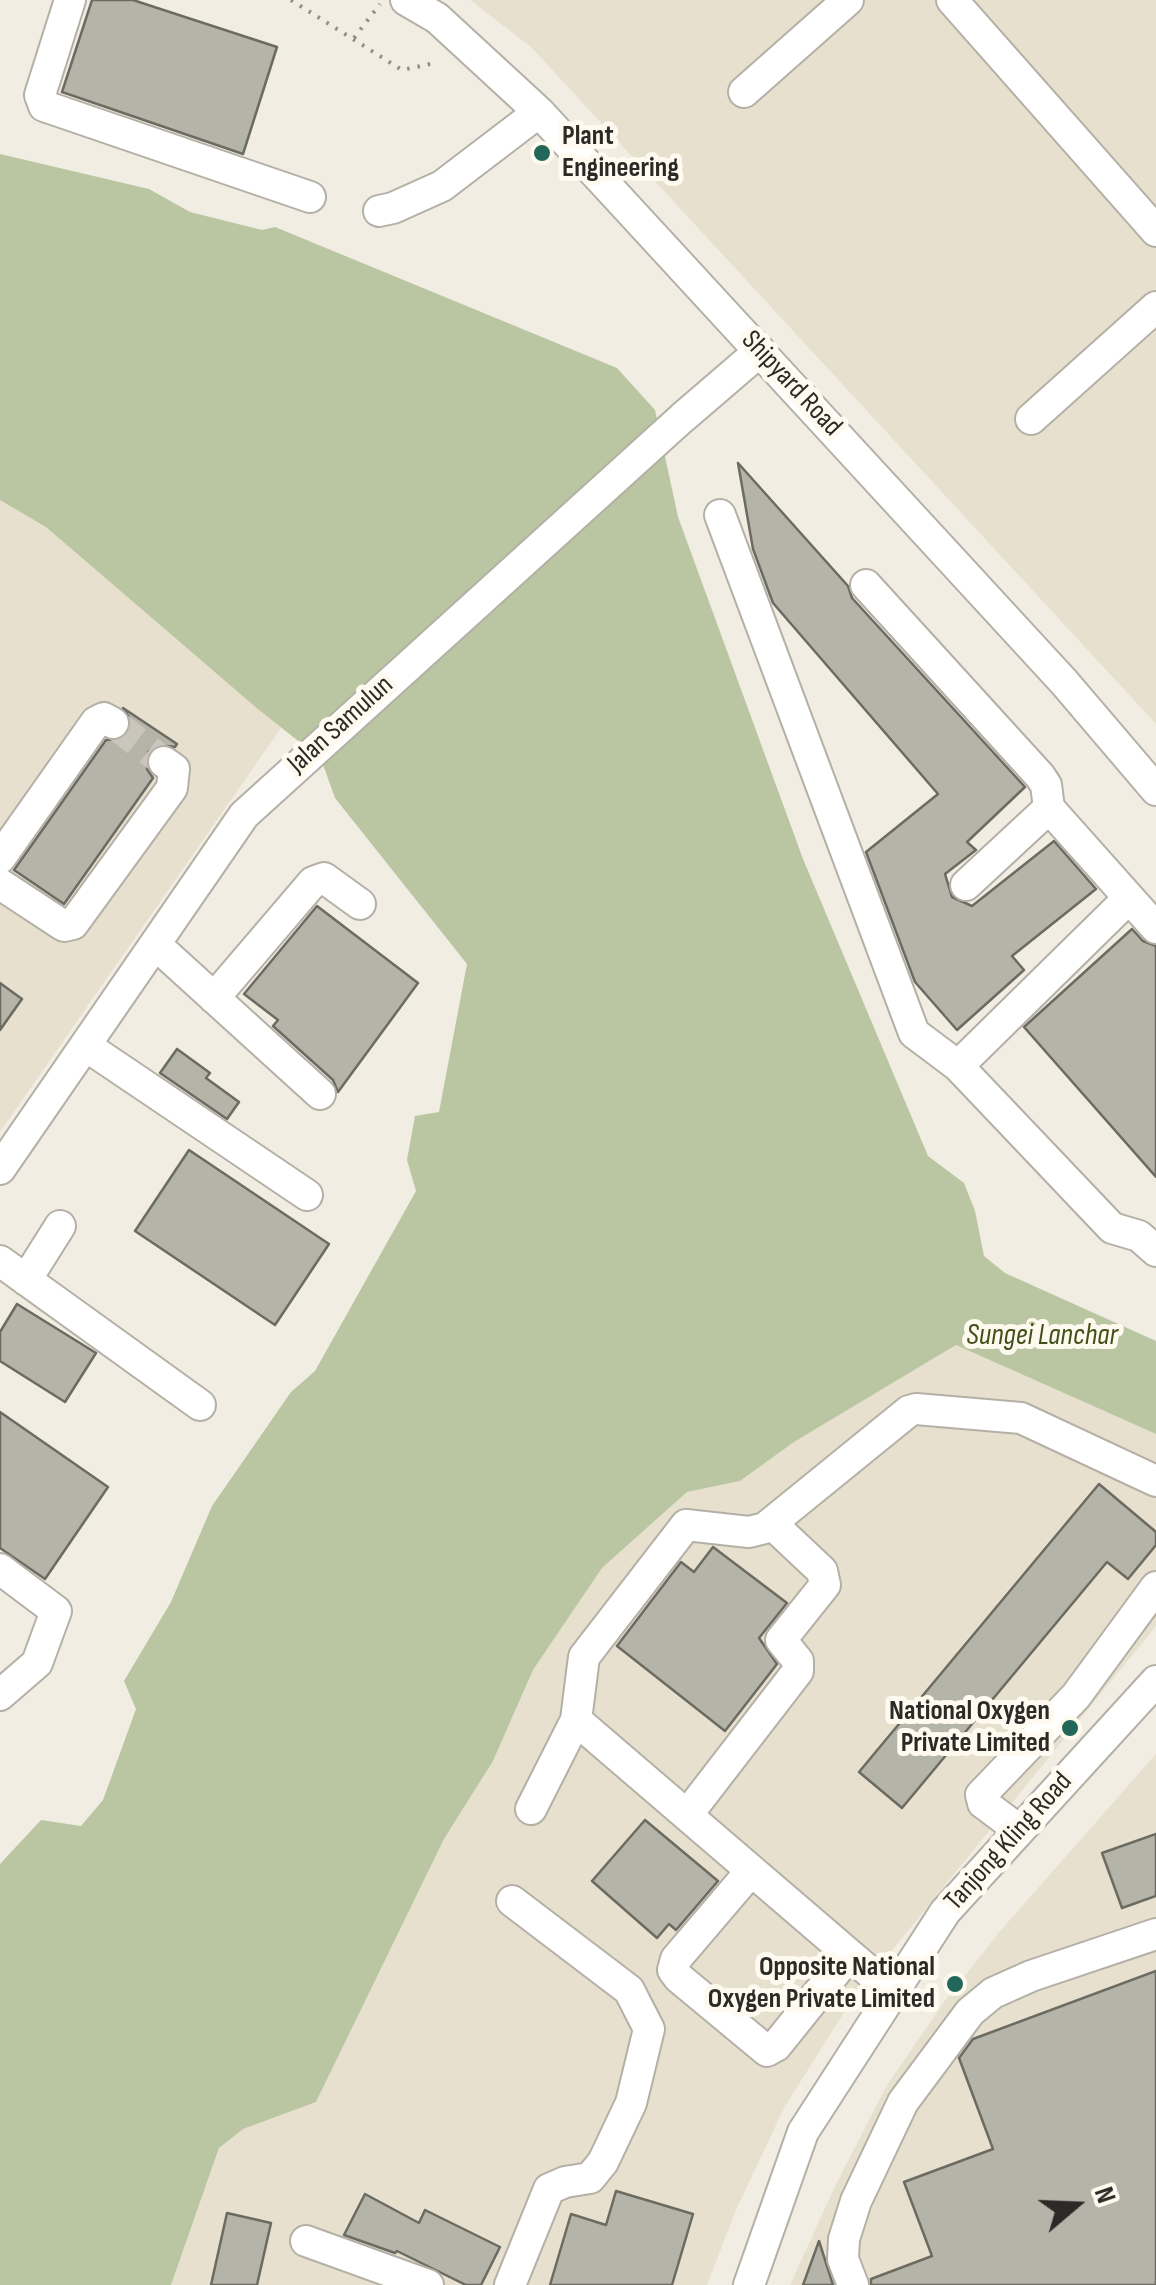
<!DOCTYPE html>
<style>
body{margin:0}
#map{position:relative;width:1156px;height:2285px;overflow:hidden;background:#f1ede2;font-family:"Sofia Sans Condensed",sans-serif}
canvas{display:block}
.north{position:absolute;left:1026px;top:2155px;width:100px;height:100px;-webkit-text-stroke:8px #fffaef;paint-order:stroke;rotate:71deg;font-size:28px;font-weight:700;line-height:40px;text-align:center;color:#2c2a26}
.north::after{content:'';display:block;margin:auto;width:35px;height:45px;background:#2c2a26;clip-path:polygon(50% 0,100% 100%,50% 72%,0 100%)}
</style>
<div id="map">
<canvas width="1156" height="2285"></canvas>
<div class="north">N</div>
</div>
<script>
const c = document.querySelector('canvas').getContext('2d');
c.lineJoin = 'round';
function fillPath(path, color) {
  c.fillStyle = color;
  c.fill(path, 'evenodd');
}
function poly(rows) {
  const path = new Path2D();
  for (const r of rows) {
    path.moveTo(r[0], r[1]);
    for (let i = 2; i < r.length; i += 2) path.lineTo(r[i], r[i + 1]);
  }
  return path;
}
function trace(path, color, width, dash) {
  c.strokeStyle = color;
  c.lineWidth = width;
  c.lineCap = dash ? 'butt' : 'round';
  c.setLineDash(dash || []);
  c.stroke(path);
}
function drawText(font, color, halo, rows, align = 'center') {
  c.font = font + ' "Sofia Sans Condensed",sans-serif';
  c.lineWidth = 10;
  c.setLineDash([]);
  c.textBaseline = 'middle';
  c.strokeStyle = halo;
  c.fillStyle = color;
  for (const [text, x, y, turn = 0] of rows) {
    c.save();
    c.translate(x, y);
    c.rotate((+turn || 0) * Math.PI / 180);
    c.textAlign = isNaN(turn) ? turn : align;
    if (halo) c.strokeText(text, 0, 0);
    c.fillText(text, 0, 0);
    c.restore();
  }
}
fillPath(poly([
 [470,0,1156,0,1156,724,531,47],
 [0,500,46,526,281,728,0,1132],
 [956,1345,1156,1434,1156,1626,854,1997,785,2106,736,2210,707,2285,171,2285,219,2148,242,2129,316,2102,444,1839,493,1761,533,1670,602,1568,687,1492,740,1481,794,1442],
 [1156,1754,1156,2285,790,2285,836,2184,887,2085,944,2002,1001,1930]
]), '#e8e0cf');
fillPath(poly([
 [0,154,149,189,190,212,262,230,275,227,617,368,655,410,678,517,803,859,928,1156,964,1183,975,1211,984,1256,1005,1273,1156,1341,1156,1434,956,1345,794,1442,740,1481,687,1492,602,1568,533,1670,493,1761,444,1839,316,2102,243,2129,219,2148,171,2285,0,2285,0,1864,41,1820,81,1826,103,1800,136,1709,124,1681,171,1602,212,1506,291,1392,315,1371,416,1191,407,1160,415,1116,439,1112,467,964,335,798,321,759,259,710,46,527,0,500]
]), '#b9c6a1');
const building = poly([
 [92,0,133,0,277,47,243,154,62,92,92,0],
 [738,463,848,586,852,598,1025,787,967,842,976,850,945,874,952,897,972,906,1054,841,1096,889,1012,956,1024,970,957,1030,915,982,866,852,938,794,773,603,753,549,738,463],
 [123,708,177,744,175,747,157,745,148,752,147,769,153,778,64,904,14,870,106,740,122,739,129,733,132,722,123,708],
 [317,906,418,983,338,1092,333,1080,273,1026,278,1020,244,994,317,906],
 [1132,929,1143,941,1156,946,1156,1177,1024,1027,1132,929],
 [0,983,22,999,0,1030,0,983],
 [177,1049,210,1073,206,1078,239,1102,227,1119,160,1073,177,1049],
 [189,1150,329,1244,275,1325,135,1231,189,1150],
 [17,1304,96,1353,65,1402,0,1361,0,1332,17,1304],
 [0,1412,108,1487,45,1579,0,1548,0,1412],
 [1099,1484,1156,1532,1156,1545,1128,1579,1107,1562,902,1808,859,1772,1099,1484],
 [713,1547,787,1603,759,1638,777,1664,725,1731,617,1646,681,1562,694,1572,713,1547],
 [645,1820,718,1881,676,1930,669,1924,657,1938,592,1881,645,1820],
 [1156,1834,1156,1896,1122,1908,1102,1853,1156,1834],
 [1156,1971,1156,2285,871,2285,871,2279,932,2256,904,2182,993,2149,959,2058,973,2039,1156,1971],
 [616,2191,693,2214,672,2285,550,2285,571,2214,606,2225,616,2191],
 [365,2194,419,2223,425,2210,500,2247,481,2285,466,2285,397,2251,395,2253,344,2235,365,2194],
 [227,2213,271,2223,257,2285,211,2285,227,2213],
 [819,2241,833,2285,803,2285,819,2241]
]);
fillPath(building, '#b5b4a9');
trace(building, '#6c6b61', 2.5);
trace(poly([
 [113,723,164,762]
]), '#cac6bc', 30, [30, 15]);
const minor = poly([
 [70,0,40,95,44,106,310,197],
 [406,0,437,18,539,112,1064,682,1156,790],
 [952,0,1156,231],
 [744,92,848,0],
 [379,211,393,208,442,186,539,112],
 [1031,419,1156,307],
 [720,515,914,1033,958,1066,1112,1228,1139,1236,1156,1251],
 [866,585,1040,776,1046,785,1049,808,1156,928],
 [0,858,96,722,104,718,113,723],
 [0,884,64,926,73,924,172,788,174,769,164,762],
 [966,885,1049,808],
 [156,945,320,1094],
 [214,998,313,882,324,878,360,904],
 [86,1046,307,1195],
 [958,1066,1129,898],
 [0,1169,244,815,682,418,760,351],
 [0,1261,200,1405],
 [26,1280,60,1226],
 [0,1569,56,1611,37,1663,0,1695],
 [576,1720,893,1992],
 [531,1809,576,1720,584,1657,686,1525,749,1532,765,1528,909,1411,916,1409,1021,1418,1156,1481],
 [687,1815,798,1671,798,1661,781,1640,825,1585,822,1571,771,1523],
 [1019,1830,983,1803,981,1795,1076,1696,1156,1587],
 [751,1871,676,1959,673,1970,679,1978,767,2051,776,2046,849,1955],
 [306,2241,428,2285],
 [510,2285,549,2189,565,2182,590,2178,603,2162,631,2103,649,2029,629,1990,512,1901],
 [749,2285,803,2132,945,1912,1156,1681],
 [853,2285,843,2259,844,2239,856,2201,903,2102,970,2012,993,1993,1031,1976,1156,1934]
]);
trace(minor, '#b4b0a6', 34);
trace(poly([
 [291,0,402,70,435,63],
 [354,38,380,4]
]), '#918e87', 4, [2.5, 8]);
trace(minor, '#fff', 30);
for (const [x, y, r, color] of [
 [542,153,10,"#226759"],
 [1070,1728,10,"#226759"],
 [955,1984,10,"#226759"]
]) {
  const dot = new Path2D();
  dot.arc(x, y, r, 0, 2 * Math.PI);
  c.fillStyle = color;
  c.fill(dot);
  trace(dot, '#fffaef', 4);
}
drawText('bold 28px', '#2c2a26', '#fffaef', [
 ["Plant",562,137,"left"],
 ["Engineering",562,169,"left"],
 ["National Oxygen",1050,1712],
 ["Private Limited",1050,1744],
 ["Opposite National",935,1968],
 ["Oxygen Private Limited",935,2000]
], 'right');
drawText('28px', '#2c2a26', '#fffaef', [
 ["Shipyard Road",791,384,47],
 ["Jalan Samulun",341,725,-42],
 ["Tanjong Kling Road",1009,1842,-48]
]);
drawText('italic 30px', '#425119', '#fffaef', [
 ["Sungei Lanchar",1042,1336]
]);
</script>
